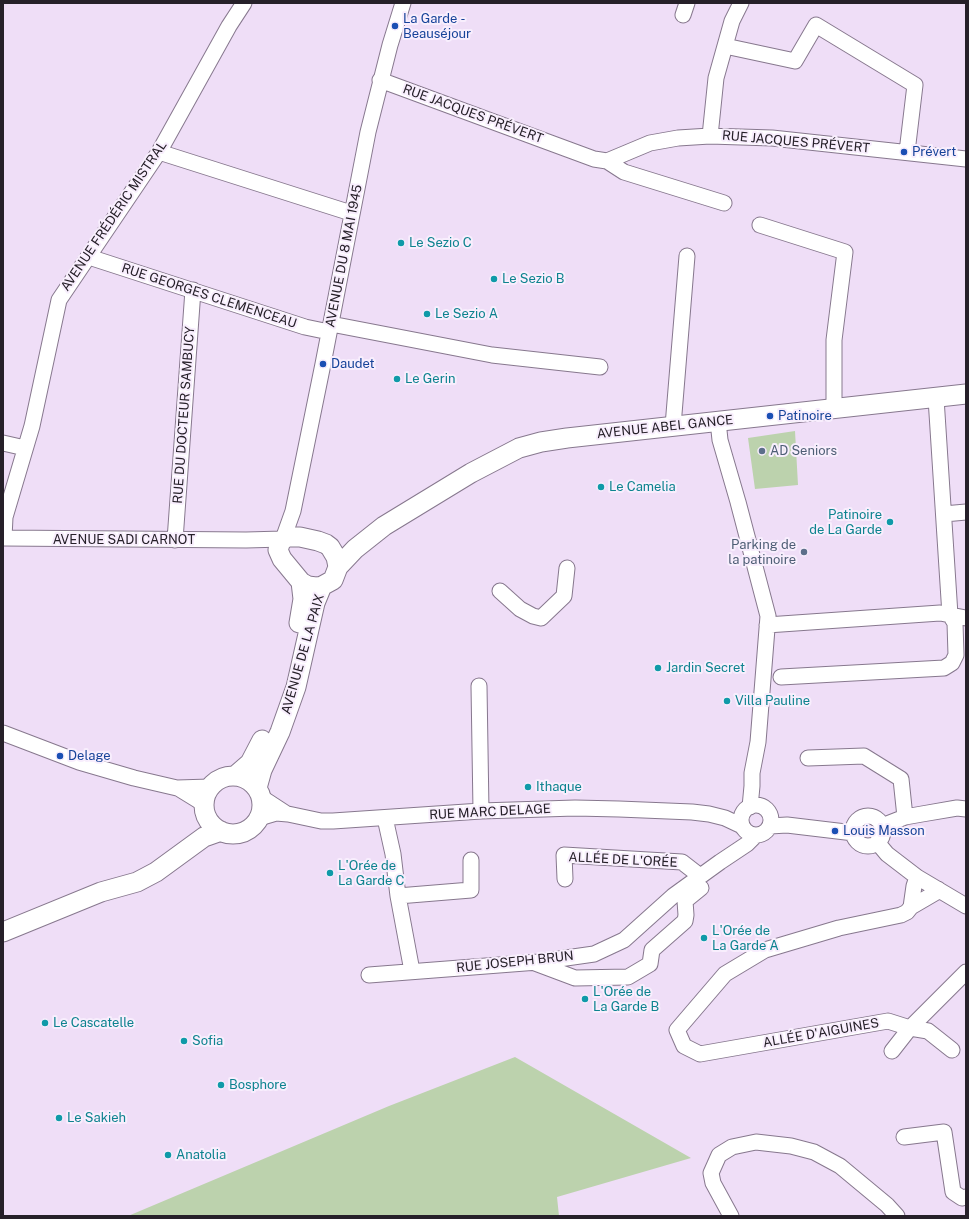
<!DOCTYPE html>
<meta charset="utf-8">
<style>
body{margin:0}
#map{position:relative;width:969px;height:1219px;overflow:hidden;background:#efdef7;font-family:"Public Sans",sans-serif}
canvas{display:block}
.frame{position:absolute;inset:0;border:4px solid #262029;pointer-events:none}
</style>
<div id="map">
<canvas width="969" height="1219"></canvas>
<div class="frame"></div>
</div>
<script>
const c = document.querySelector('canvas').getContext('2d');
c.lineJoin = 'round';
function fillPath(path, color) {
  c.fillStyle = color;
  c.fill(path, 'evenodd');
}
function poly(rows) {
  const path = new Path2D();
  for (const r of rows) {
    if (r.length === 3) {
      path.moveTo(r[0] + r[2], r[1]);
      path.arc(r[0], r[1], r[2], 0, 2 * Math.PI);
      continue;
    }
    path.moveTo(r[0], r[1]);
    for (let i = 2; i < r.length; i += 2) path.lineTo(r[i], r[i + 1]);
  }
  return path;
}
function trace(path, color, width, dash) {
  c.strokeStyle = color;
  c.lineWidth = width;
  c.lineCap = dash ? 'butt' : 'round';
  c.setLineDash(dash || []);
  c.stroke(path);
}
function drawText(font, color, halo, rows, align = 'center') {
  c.font = font + ' "Public Sans",sans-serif';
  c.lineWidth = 4;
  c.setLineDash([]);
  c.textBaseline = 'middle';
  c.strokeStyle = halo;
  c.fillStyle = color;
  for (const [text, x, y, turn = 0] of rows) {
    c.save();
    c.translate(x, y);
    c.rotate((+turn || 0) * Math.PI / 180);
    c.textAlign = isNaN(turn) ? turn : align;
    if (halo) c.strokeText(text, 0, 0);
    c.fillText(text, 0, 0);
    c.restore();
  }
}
fillPath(poly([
 [795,431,798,485,755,489,748,438],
 [515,1057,691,1158,557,1197,559,1216,128,1216,389,1106]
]), '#bcd2ad');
const minor = poly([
 [683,15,687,3],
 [725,46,795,61,816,25,915,85,907,152],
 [380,80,594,159,607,161,650,143,678,138,710,136,772,138,966,159],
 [710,136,716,78,732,21,741,3],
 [159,152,351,213],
 [607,161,624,172,724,203],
 [760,225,845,252,834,340,834,410],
 [89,257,305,327,329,332],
 [331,324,492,355,600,367],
 [718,421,720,440,738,502,768,616,758,742,752,773,752,786,750,807],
 [673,426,687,256],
 [3,443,25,448],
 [944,514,966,512],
 [3,538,246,540,283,539,293,511,323,364,368,132,390,45,403,3],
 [4,538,5,517,32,426,59,300,159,152,229,26,244,3],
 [175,540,193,290],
 [500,591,520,609,533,616,541,618,564,596,567,568],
 [767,625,940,613,966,618],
 [781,677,944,668,952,663,956,655,955,623,950,615,936,398],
 [479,686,481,811],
 [3,733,79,762,134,778,177,788,210,787],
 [808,758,864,756,901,779,905,817],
 [178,788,204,804],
 [261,797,287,814],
 [756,820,15],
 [868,831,15],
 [259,818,276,813,288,814,321,821,333,821,481,811,575,808,619,809,692,812,709,814,725,818,742,826],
 [385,818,393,854,398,896,412,971],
 [770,826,787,825,854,833],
 [882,826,905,817,922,814,957,808,966,809],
 [877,842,887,854,917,877,966,906],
 [565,879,564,855,682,862,700,876],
 [938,889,935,893,911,907,907,912,901,915,839,928,765,950,725,974,677,1030,684,1046,700,1054,888,1021,910,1028,928,1031,952,1050],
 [398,896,471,890,471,860],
 [911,907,914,886,917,877],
 [535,963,575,978,628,977,650,964,652,950,685,921,686,915,685,901,701,888],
 [369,975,538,962,594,954,624,940,673,896,720,862,747,844,756,835],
 [892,1051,910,1028,966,972],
 [904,1137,944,1132,953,1192,962,1198,966,1197],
 [731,1216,713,1183,711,1173,719,1155,732,1147,756,1142,791,1146,814,1152,840,1166,887,1205,897,1216]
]);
const major = poly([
 [287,537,300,537,318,541,326,544,330,547,336,557,338,567,333,580,322,586,316,587,308,586,301,582,282,559,278,550,281,541,287,537],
 [338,567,355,549,384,526,471,473,519,448,541,442,567,438,966,394],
 [299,623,303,599,301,582],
 [235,776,250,763,262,740],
 [233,805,29],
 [257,788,262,770,280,732,296,687,315,603,322,586],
 [3,932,101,892,137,882,156,872,204,837,221,831]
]);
trace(minor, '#87788e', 17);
trace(major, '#87788e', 21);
trace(minor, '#fff', 15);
trace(major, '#fff', 19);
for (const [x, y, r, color] of [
 [395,26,4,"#1a4fb4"],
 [904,152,4,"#1a4fb4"],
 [401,243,4,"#0f9aa8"],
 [494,279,4,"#0f9aa8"],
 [427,314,4,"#0f9aa8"],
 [323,364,4,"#1a4fb4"],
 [397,379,4,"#0f9aa8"],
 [770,416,4,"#1a4fb4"],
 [762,451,4,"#5c6f8a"],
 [601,487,4,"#0f9aa8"],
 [890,522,4,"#0f9aa8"],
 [804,552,4,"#5c6f8a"],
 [658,668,4,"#0f9aa8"],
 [727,701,4,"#0f9aa8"],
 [60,756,4,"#1a4fb4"],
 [528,787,4,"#0f9aa8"],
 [835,831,4,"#1a4fb4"],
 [330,873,4,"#0f9aa8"],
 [704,938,4,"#0f9aa8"],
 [585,999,4,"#0f9aa8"],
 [45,1023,4,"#0f9aa8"],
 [184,1041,4,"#0f9aa8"],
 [221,1085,4,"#0f9aa8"],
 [59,1118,4,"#0f9aa8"],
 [168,1155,4,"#0f9aa8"]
]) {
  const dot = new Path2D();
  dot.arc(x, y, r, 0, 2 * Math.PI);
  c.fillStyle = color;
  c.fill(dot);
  trace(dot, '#f8eefd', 1.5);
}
drawText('13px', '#164399', '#f8eefd', [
 ["La Garde -",403,19],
 ["Beauséjour",403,34],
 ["Prévert",912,152],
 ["Daudet",331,364],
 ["Patinoire",778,416],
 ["Delage",68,756],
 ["Louis Masson",843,831]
], 'left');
drawText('13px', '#262029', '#f8eefd', [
 ["RUE JACQUES PRÉVERT",473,114,20],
 ["RUE JACQUES PRÉVERT",796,142,5],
 ["AVENUE FRÉDÉRIC MISTRAL",114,216,-56],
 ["AVENUE DU 8 MAI 1945",344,256,-79],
 ["RUE GEORGES CLEMENCEAU",209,296,18],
 ["RUE DU DOCTEUR SAMBUCY",184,415,-86],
 ["AVENUE ABEL GANCE",665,427,-6],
 ["AVENUE SADI CARNOT",124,540],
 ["AVENUE DE LA PAIX",303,654,-74],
 ["RUE MARC DELAGE",490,812,-3],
 ["ALLÉE DE L'ORÉE",623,860,3],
 ["RUE JOSEPH BRUN",515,962,-6],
 ["ALLÉE D'AIGUINES",821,1033,-10]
]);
drawText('13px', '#0d838f', '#f8eefd', [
 ["Le Sezio C",409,243],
 ["Le Sezio B",502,279],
 ["Le Sezio A",435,314],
 ["Le Gerin",405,379],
 ["Le Camelia",609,487],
 ["Patinoire",882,515,"right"],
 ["de La Garde",882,530,"right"],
 ["Jardin Secret",666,668],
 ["Villa Pauline",735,701],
 ["Ithaque",536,787],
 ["L'Orée de",338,866],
 ["La Garde C",338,881],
 ["L'Orée de",712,931],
 ["La Garde A",712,946],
 ["L'Orée de",593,992],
 ["La Garde B",593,1007],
 ["Le Cascatelle",53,1023],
 ["Sofia",192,1041],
 ["Bosphore",229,1085],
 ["Le Sakieh",67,1118],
 ["Anatolia",176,1155]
], 'left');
drawText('13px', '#4e5e75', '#f8eefd', [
 ["AD Seniors",770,451],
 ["Parking de",796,545,"right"],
 ["la patinoire",796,560,"right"]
], 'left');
</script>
